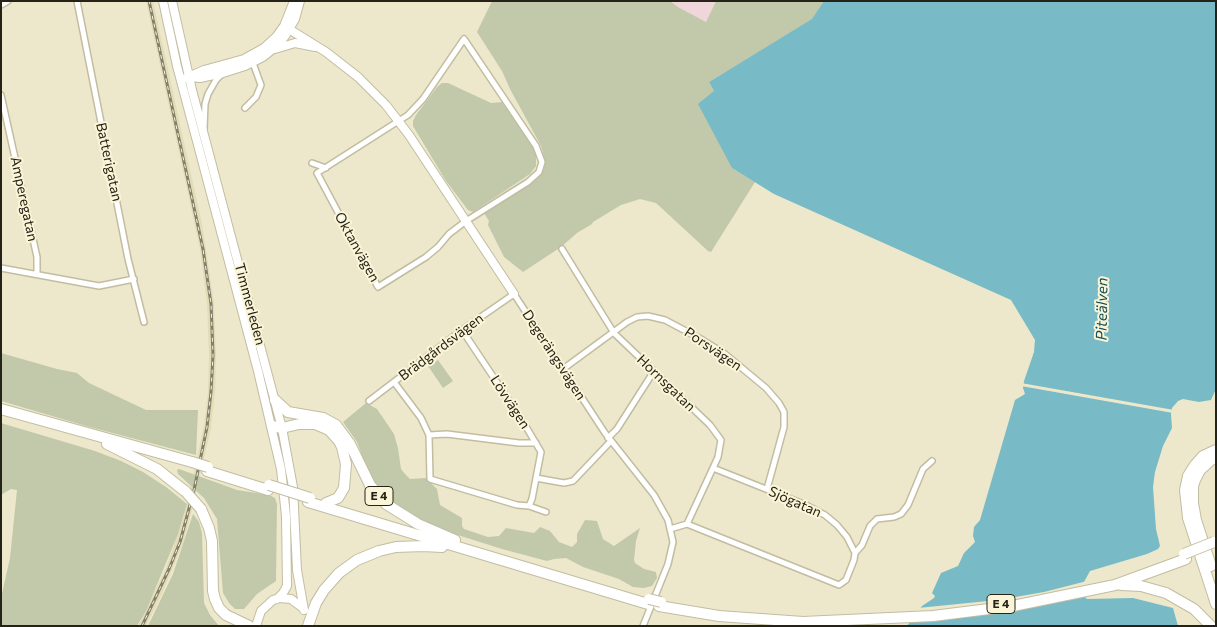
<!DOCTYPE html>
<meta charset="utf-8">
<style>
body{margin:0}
#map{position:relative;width:1217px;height:627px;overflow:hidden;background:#ede8cb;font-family:Commissioner,sans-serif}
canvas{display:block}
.frame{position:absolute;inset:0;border:2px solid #252318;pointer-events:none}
</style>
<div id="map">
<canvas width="1217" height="627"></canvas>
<div class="frame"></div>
</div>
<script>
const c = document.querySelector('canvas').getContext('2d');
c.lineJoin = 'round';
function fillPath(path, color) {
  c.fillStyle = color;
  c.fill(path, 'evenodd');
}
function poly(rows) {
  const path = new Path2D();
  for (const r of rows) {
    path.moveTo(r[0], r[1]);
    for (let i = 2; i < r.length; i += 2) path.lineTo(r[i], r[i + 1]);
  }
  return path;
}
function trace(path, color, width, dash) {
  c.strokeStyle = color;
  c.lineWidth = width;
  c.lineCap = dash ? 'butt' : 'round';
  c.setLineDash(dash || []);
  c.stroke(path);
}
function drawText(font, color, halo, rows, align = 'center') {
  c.font = font + ' Commissioner,sans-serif';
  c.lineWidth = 4;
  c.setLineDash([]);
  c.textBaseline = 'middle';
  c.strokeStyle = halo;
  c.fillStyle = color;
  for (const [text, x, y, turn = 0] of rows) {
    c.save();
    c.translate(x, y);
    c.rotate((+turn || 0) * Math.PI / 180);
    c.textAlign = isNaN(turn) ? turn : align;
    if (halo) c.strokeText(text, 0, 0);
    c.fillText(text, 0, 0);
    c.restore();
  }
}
fillPath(poly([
 [146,1,153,1,202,224,214,303,216,355,215,392,211,428,190,518,183,543,161,596,146,626,138,626,166,568,184,516,204,426,208,392,209,355,207,304,200,249]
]), '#e2dcb7');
fillPath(poly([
 [670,1,716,1,706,22,678,7]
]), '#f0d6da');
fillPath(poly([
 [492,1,670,1,678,7,706,22,716,1,824,1,813,19,709,82,714,91,732,168,755,182,711,252,708,251,656,203,640,199,621,205,593,222,592,224,577,233,561,247,523,272,504,257,488,225,489,221,484,213,534,181,544,169,545,160,541,146,510,89,502,71,477,32],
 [442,83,448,83,491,103,503,102,536,152,536,166,530,174,473,212,468,210,446,181,413,126,413,121,416,115,437,87],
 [1,353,57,369,77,373,89,383,146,410,198,410,196,455,86,426,1,401],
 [438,360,453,381,443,388,428,366],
 [366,403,377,409,394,434,398,448,401,469,405,474,410,479,426,478,437,489,440,505,462,518,462,526,464,529,488,537,499,536,506,528,534,533,540,527,550,531,559,542,572,547,577,542,577,534,585,520,597,521,603,539,614,546,640,528,636,541,634,560,635,563,644,569,656,572,657,578,652,586,644,588,633,587,619,579,583,567,566,558,554,559,547,561,502,549,445,531,409,513,389,499,375,483,367,469,357,442,343,422],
 [1,423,95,451,121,461,143,472,166,487,187,504,178,534,146,611,137,626,1,626,1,598,10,558,17,490,11,489,1,495],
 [179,469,237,490,269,495,275,498,277,504,276,581,257,594,244,609,235,609,229,603,223,593,217,519,204,498,178,474,177,470],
 [193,514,199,522,202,533,204,603,210,615,219,626,148,626,173,574]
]), '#c1c9aa');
fillPath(poly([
 [824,1,1216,1,1216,389,1211,400,1199,402,1183,399,1178,401,1172,408,1171,414,1172,428,1163,446,1155,472,1153,487,1156,529,1160,546,1158,549,1147,554,1090,571,1084,582,1083,595,1087,599,1133,598,1173,608,1178,626,907,626,922,606,934,598,935,596,932,593,941,573,958,566,964,553,975,542,973,536,974,527,980,520,1015,400,1025,394,1023,388,1024,381,1034,352,1035,340,1011,300,774,194,732,168,698,104,714,91,709,82,812,19]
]), '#78bac6');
fillPath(poly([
 [1021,383,1174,410,1173,413,1021,386],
 [1087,581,1084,592,913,617,918,608,998,600,1044,592]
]), '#ede8cb');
const street = poly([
 [77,1,128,259,144,322],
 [1,5,8,1],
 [464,39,536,146,542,162,539,172,528,182,466,221,449,234,438,247,426,257,378,287,317,173,408,115,423,99,464,39],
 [1,95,37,257,37,274],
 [245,108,256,97,261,85,253,63],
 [204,129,205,104,208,94,216,80,223,73],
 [312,163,326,168],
 [562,249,614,333,710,425,721,440,718,457,713,468,687,524],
 [1,268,99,286,134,279],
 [563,369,627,322,637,317,648,316,665,320,699,338,725,354,766,388,779,403,784,412,784,427,767,489],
 [394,382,421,418,429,435,430,479,517,505,529,506,532,499,541,452,522,420,462,330],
 [369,401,462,330,514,294,605,433,654,495,668,520,673,542,668,564,643,626],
 [429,435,447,434,519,443,536,443],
 [608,438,617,429,654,371],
 [713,468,806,505,825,515,837,525,847,537,855,553,862,545,870,526,877,519,894,517,901,514,908,505,923,469,932,461],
 [536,478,564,483,573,481,611,441],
 [529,506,546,512],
 [670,529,687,524,839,585,846,580,854,560,855,553]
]);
const secondary = poly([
 [163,1,177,66,258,371,281,469,286,516,287,586,283,593,277,599],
 [172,1,192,90,282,428,293,487,297,570,304,610],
 [284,26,326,52,358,77,386,105,409,135,514,294],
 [275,49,295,43,315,47],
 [192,77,200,78,223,73,245,66,263,57,278,45,285,36,295,19,300,1],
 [186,78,204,70,244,59,264,48,276,37,284,26,294,1],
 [256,626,261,611,273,600,279,598,291,599,303,608]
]);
const highway = poly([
 [275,400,288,412,323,418,336,425,350,444,370,485,386,504,418,524,455,540],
 [1,409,192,462],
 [272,426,282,428,299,424,315,424,329,430,339,441,342,447,346,464,344,488,338,498,326,503],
 [107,444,157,469,186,492],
 [1216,450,1203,456,1195,465,1188,476,1185,490,1188,518,1216,604],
 [207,471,268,490],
 [308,502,648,604],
 [201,509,209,528,212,541,213,591,215,599,219,608,226,615,249,626],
 [1211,566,1196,520,1193,503,1193,486,1195,480,1200,470,1211,460,1216,458],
 [1121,585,1141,586,1166,593,1194,609,1211,626],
 [659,606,719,616,803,622,933,616,1013,606,1115,585,1186,559],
 [308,626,316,603,324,590,339,573,357,560,379,551,396,547,423,546,442,547]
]);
trace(street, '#c2bda1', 8);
trace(secondary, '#c2bda1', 10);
trace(highway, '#c2bda1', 12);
trace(street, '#fff', 5);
trace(secondary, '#fff', 8);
trace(highway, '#fff', 10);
const rail = poly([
 [142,626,169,569,180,542,194,490,207,427,211,392,213,355,211,304,203,249,149,1]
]);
trace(rail, '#827f6b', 3);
trace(rail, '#fbf5d8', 1, [4]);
const highwayBridge = poly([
 [192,462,208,467],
 [269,485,310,498],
 [186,492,201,509],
 [1184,554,1214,542],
 [649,599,661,602]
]);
trace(highwayBridge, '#c2bda1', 12, []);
trace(highwayBridge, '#fff', 10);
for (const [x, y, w] of [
 [379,496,28],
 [1001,604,28]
]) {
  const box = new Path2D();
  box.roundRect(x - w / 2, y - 9.5, w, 19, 4);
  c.fillStyle = '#fbf5d8';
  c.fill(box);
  trace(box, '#252318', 1);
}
drawText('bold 12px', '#252318', null, [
 ["E 4",379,496],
 ["E 4",1001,604]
]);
drawText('14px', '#252318', '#fbf5d8', [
 ["Batterigatan",109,162,78],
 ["Amperegatan",24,199,78],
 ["Oktanvägen",357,247,61],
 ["Timmerleden",250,304,75],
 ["Brädgårdsvägen",441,347,-37],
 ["Porsvägen",713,349,34],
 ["Degerängsvägen",554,355,57],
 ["Hornsgatan",666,383,44],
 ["Lövvägen",510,402,57],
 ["Sjögatan",795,502,24]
]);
drawText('italic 15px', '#144f57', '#fbf5d8', [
 ["Piteälven",1102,309,-89]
]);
</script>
